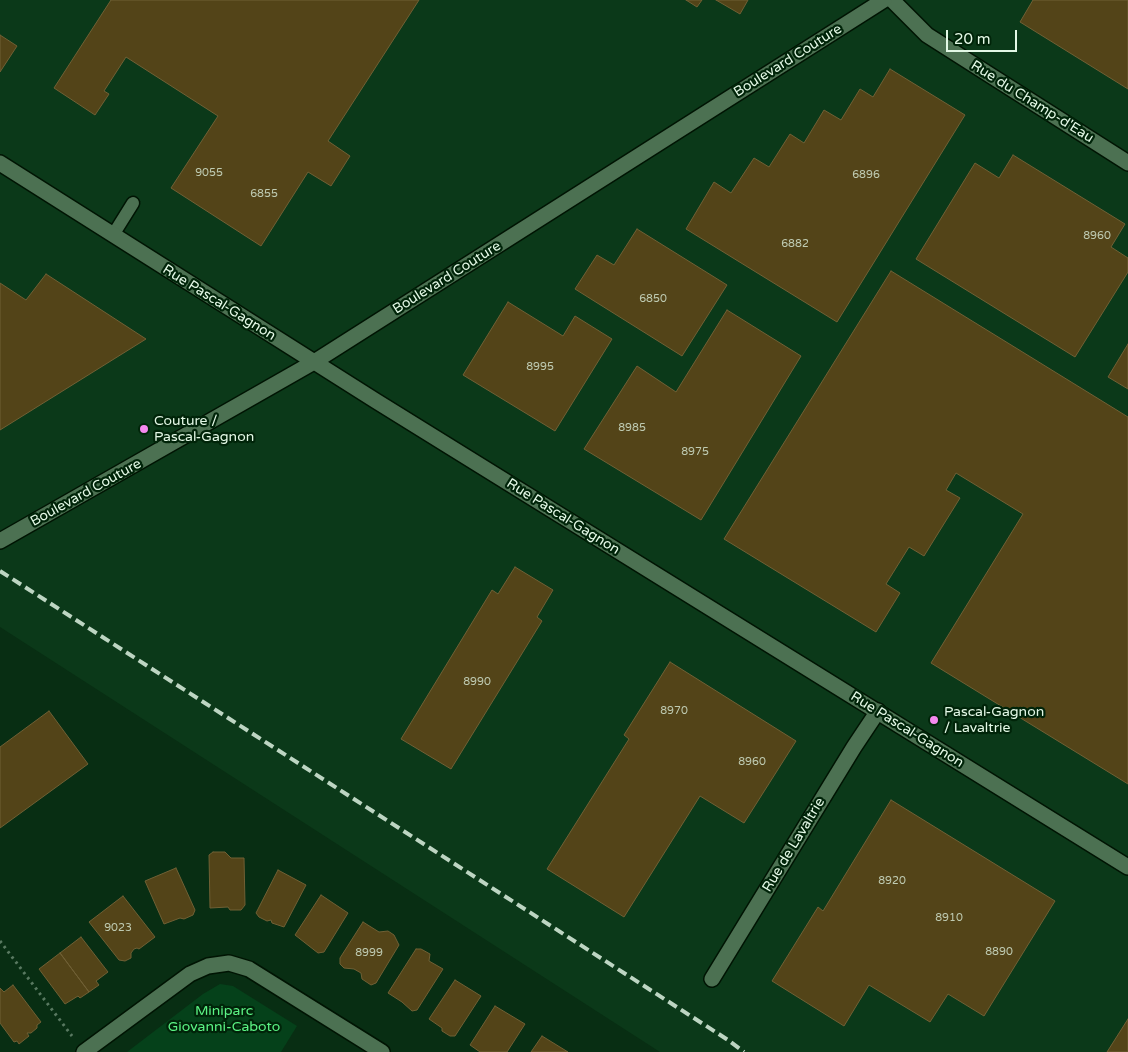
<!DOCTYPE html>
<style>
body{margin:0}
#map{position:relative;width:1128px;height:1052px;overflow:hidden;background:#082e13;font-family:"Varela Round",sans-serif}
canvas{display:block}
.scale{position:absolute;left:946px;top:30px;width:71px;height:22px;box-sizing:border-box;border:2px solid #e3f8e6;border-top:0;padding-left:6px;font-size:15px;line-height:18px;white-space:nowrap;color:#e3f8e6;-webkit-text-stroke:4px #002409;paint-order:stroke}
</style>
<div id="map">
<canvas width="1128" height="1052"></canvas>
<div class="scale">20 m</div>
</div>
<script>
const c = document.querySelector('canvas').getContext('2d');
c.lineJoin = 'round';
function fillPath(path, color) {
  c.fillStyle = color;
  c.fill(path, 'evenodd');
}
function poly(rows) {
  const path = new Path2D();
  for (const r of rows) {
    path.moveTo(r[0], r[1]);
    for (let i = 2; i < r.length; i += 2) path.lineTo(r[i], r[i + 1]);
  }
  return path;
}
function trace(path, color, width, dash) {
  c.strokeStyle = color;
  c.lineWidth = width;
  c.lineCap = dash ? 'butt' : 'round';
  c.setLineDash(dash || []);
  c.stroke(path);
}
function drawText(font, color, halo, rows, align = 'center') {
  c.font = font + ' "Varela Round",sans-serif';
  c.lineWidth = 4.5;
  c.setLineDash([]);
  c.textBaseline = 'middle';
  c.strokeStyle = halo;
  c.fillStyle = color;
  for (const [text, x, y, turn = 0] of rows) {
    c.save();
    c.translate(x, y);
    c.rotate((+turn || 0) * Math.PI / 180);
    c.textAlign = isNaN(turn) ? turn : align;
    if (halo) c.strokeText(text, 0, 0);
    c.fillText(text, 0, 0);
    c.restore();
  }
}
fillPath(poly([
 [0,0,1128,0,1128,1052,660,1052,0,627]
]), '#0b3919');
fillPath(poly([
 [220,984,233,986,297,1026,281,1052,127,1052,203,994]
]), '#05411a');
const building = poly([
 [111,0,419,0,328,141,350,156,331,186,308,172,261,246,171,188,218,116,126,57,104,91,109,94,95,115,54,88,111,0],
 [686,0,702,0,697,7,686,0],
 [716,0,748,0,740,14,716,0],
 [1033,0,1128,0,1128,89,1020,22,1033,0],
 [0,35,17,46,0,72,0,35],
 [890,69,965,115,837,322,686,229,714,182,731,193,754,158,769,167,790,134,804,143,824,110,841,120,860,89,873,97,890,69],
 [1013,155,1125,224,1111,247,1128,258,1128,272,1075,357,916,259,975,163,999,178,1013,155],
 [637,229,727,285,682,356,575,289,597,255,614,265,637,229],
 [891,271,1128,417,1128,784,931,663,1023,514,956,473,946,490,960,498,924,556,909,547,886,584,900,593,876,632,724,539,891,271],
 [46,274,146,339,0,430,0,283,26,300,46,274],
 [508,302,563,336,575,316,612,339,555,431,463,375,508,302],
 [727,310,801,356,701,520,584,449,637,366,676,392,727,310],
 [1128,344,1128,389,1108,377,1128,344],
 [515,567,553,590,537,617,542,621,451,769,401,739,492,590,498,594,515,567],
 [670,662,796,741,744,823,700,796,624,917,547,869,629,739,624,735,670,662],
 [49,711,88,764,0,828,0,747,49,711],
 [891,800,1055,901,984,1016,948,994,930,1022,869,985,844,1026,772,981,818,907,823,911,891,800],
 [213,852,225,852,231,858,244,858,245,905,241,910,230,910,228,907,210,908,209,855,213,852],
 [176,868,195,910,193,915,184,919,180,918,164,924,145,881,176,868],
 [278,870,306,885,284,927,272,923,271,920,267,921,259,917,256,913,278,870],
 [321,895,348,913,324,952,318,953,295,935,321,895],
 [123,896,155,937,139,949,137,948,134,949,131,953,131,958,125,961,119,960,89,922,123,896],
 [363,922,379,932,388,931,394,935,399,945,376,983,371,985,362,979,361,973,354,969,344,968,340,964,340,958,363,922],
 [81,937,108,972,96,981,99,985,89,992,60,953,81,937],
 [416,949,421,949,430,954,429,961,443,969,417,1010,412,1011,402,1002,388,993,416,949],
 [60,953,89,992,80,998,78,996,65,1004,39,969,60,953],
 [455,980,481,996,455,1036,450,1036,442,1031,442,1028,429,1019,455,980],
 [13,985,41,1022,37,1025,37,1028,31,1033,27,1033,29,1036,19,1044,17,1041,14,1042,0,1023,0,988,4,992,13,985],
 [495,1006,525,1024,507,1052,480,1052,470,1045,495,1006],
 [1128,1019,1128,1052,1107,1052,1128,1019],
 [542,1036,568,1052,531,1052,542,1036]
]);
fillPath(building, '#534418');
trace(building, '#706035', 1);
const service = poly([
 [113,235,133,203]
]);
const minor = poly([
 [892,0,927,35,1128,163],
 [712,979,854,747,878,711],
 [84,1052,190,974,208,966,229,963,249,969,382,1052]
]);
const tertiary = poly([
 [0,163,376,401,1128,867],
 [0,541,314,362,884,0]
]);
trace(service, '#001403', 15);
trace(minor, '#001403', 18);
trace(tertiary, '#001403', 18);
trace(poly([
 [0,941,72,1036]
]), '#597961', 3, [2.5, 4]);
trace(service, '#4c7152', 12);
trace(minor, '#4c7152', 15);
trace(tertiary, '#4c7152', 15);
trace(poly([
 [0,571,728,1040,744,1052]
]), '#bdd5c2', 4, [10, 5]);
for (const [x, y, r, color] of [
 [144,429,5,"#f589ef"],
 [934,720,5,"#f589ef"]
]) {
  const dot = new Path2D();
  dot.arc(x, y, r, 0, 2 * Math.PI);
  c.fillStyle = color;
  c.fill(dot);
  trace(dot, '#002409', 2);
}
drawText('11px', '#bfcbb2', null, [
 ["9055",209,173],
 ["6896",866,175],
 ["6855",264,194],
 ["8960",1097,236],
 ["6882",795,244],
 ["6850",653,299],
 ["8995",540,367],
 ["8985",632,428],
 ["8975",695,452],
 ["8990",477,682],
 ["8970",674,711],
 ["8960",752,762],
 ["8920",892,881],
 ["8910",949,918],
 ["9023",118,928],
 ["8890",999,952],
 ["8999",369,953]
]);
drawText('14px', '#e3f8e6', '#002409', [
 ["Boulevard Couture",788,61,-32],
 ["Rue du Champ-d'Eau",1032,102,32],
 ["Boulevard Couture",447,278,-32],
 ["Rue Pascal-Gagnon",219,303,32],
 ["Boulevard Couture",86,493,-29],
 ["Rue Pascal-Gagnon",563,517,32],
 ["Rue Pascal-Gagnon",907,730,32],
 ["Rue de Lavaltrie",794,845,-59]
]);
drawText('14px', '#e3f8e6', '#002409', [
 ["Couture /",154,421],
 ["Pascal-Gagnon",154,437],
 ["Pascal-Gagnon",944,712],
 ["/ Lavaltrie",944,728]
], 'left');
drawText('14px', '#5bf485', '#002409', [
 ["Miniparc",224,1011],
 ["Giovanni-Caboto",224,1027]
]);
</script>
